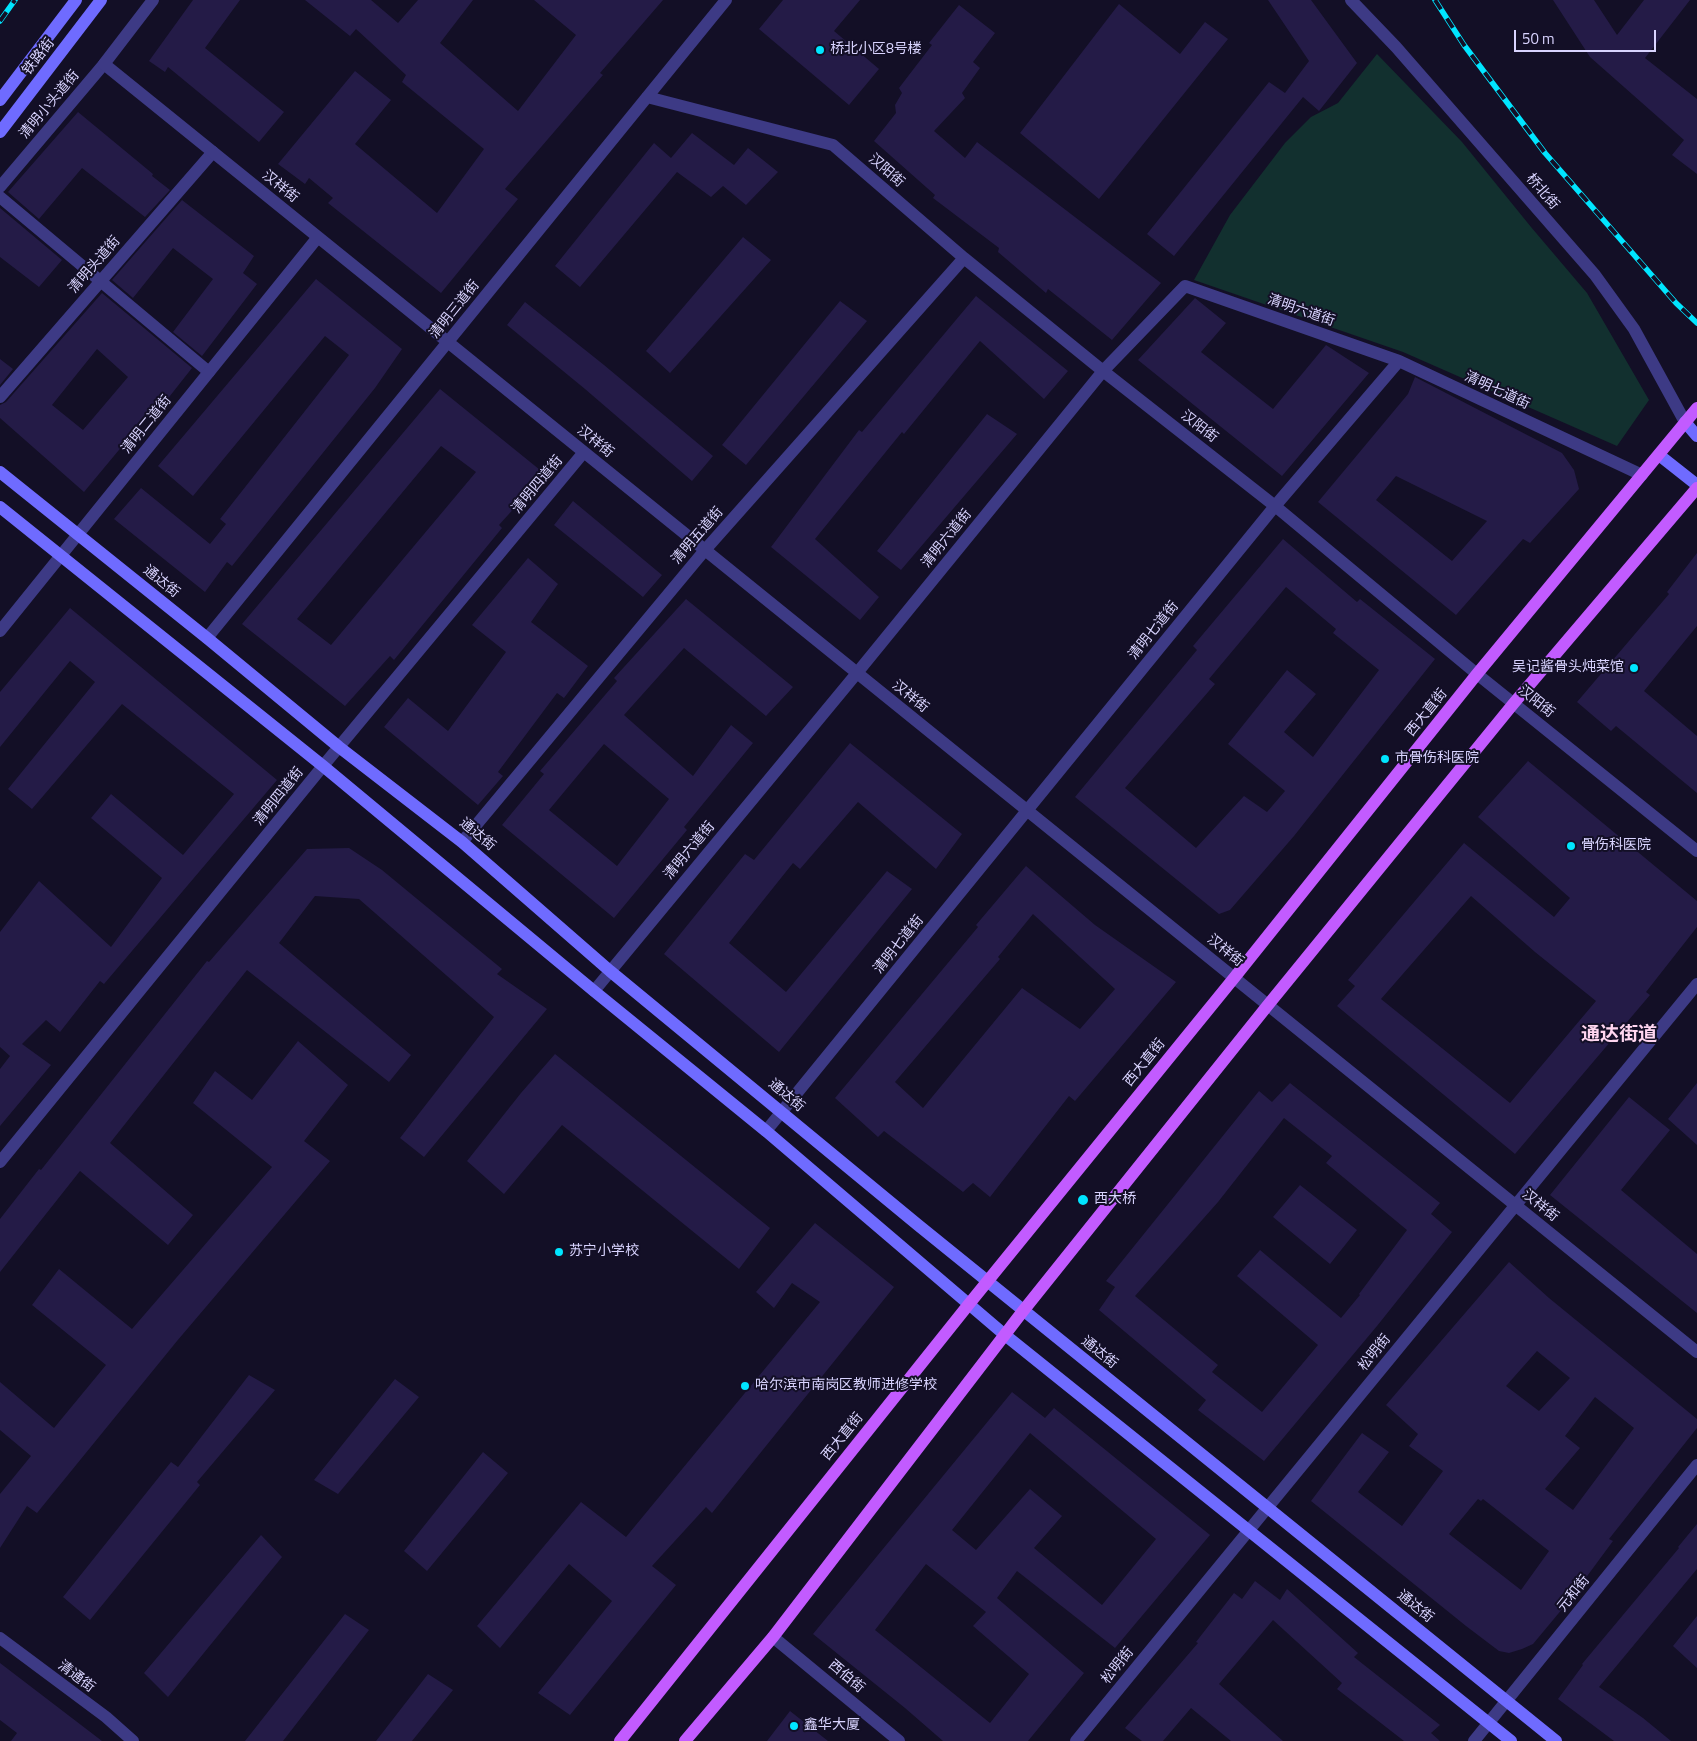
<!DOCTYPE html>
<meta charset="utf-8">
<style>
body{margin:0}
#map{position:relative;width:1697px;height:1741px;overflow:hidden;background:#130f26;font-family:"Titillium Web",sans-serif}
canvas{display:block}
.scale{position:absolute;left:1514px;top:30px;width:142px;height:22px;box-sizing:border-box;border:2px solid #d9d4ff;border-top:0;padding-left:6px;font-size:15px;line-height:18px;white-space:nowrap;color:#d9d4ff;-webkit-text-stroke:4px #130f26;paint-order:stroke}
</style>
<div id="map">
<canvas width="1697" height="1741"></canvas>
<div class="scale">50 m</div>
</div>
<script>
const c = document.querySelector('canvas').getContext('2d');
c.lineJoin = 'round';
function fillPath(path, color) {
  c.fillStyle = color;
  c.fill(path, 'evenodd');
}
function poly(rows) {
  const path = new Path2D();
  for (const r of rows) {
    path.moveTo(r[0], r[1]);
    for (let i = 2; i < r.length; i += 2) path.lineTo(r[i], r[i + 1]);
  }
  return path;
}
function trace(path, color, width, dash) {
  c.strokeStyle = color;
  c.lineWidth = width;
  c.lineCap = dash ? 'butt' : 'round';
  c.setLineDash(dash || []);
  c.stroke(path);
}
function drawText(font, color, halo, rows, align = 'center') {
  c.font = font + ' "Titillium Web","Noto Sans SC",sans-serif';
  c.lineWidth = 4;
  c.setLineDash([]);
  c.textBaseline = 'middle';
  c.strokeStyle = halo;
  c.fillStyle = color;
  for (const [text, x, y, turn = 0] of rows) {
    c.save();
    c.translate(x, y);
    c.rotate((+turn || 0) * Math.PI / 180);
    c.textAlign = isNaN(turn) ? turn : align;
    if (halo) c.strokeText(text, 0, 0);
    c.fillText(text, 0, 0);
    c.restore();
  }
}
fillPath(poly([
 [1377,54,1462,142,1531,227,1587,293,1649,400,1617,446,1403,352,1194,280,1230,215,1285,143,1311,117,1338,103]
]), '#12302f');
fillPath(poly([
 [193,0,240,0,205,48,284,112,259,142,168,67,165,72,149,61],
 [305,0,371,0,398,23,418,0,473,0,440,43,518,111,576,35,534,0,663,0,600,73,603,75,505,189,518,199,441,293,328,203,333,198,309,178,305,184,278,164,355,71,391,100,355,144,437,213,484,149,402,82,406,75,356,29,350,36],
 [783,0,860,0,834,31,879,69,849,105,759,29],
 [1268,0,1311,0,1357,63,1319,111,1303,97,1174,256,1147,234,1269,82,1285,93,1309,61],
 [1553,0,1594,0,1617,35,1644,0,1690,0,1645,58,1697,99,1697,174,1672,155,1684,140,1590,57],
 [1119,4,1180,54,1205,22,1228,39,1099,199,1020,133],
 [959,5,995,33,973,62,980,68,962,93,965,98,934,131,965,158,977,142,1161,283,1112,340,1048,289,1046,293,998,252,999,248,933,198,935,195,874,141,896,113,895,105,902,93,899,88,932,45,929,43],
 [78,112,153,174,152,176,170,190,145,217,82,168,39,219,8,192],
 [692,133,734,165,748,148,778,172,746,205,723,186,711,197,677,172,580,287,555,266,654,143,671,158],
 [182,200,254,256,243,273,257,284,202,356,173,332,213,279,173,248,133,298,112,280],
 [0,208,62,260,39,287,0,257],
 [743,237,771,260,670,373,646,351],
 [316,279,402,349,375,388,232,566,227,562,205,592,114,519,141,488,210,544,226,524,220,519,349,355,325,336,193,496,158,466],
 [102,293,192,368,162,406,158,403,84,492,0,418,0,405,6,402],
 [97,349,128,377,83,430,52,405],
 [976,296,1068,371,1044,399,980,341,904,434,902,432,815,539,879,597,860,620,771,547,859,430,862,432],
 [1195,298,1226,323,1201,352,1273,409,1326,345,1369,373,1282,476,1138,360],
 [840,301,867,321,746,465,722,445],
 [525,302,604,365,713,456,692,481,585,389,507,325],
 [0,359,13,369,0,385],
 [1415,377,1562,453,1574,470,1579,489,1530,543,1523,539,1456,615,1318,502,1408,394],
 [1396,476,1487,521,1452,561,1376,500],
 [440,389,545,474,499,525,502,528,394,660,390,656,345,706,242,624],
 [441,446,476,472,331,645,297,619],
 [987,414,1017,434,901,570,877,551],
 [573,501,662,575,643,597,554,525],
 [1283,539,1357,602,1360,599,1435,659,1294,836,1230,910,1219,914,1075,797,1197,650,1193,646],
 [1286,587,1336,629,1333,633,1379,670,1313,757,1284,732,1316,694,1287,670,1228,744,1285,791,1267,812,1244,796,1196,848,1125,788,1215,684,1209,679],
 [1697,553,1697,626,1644,691,1697,736,1697,793,1616,726,1611,731,1577,702,1669,594,1667,592],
 [528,558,558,584,531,622,588,666,564,698,557,693,498,772,503,776,478,805,384,727,408,698,448,731,506,652,472,625],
 [686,599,793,687,766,716,684,648,624,715,693,776,731,725,753,743,684,827,687,830,614,918,502,825,544,774,540,771,617,681,614,678],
 [604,744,669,799,617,866,549,810],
 [70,608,277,780,104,984,100,981,60,1032,46,1020,22,1044,51,1065,0,1126,0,1069,10,1056,0,1047,0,932,39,881,111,947,162,878,91,818,111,794,183,855,234,794,122,704,32,809,8,789,95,682,70,661,0,747,0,692],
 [850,743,962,834,936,869,858,802,800,869,793,863,729,943,786,992,887,871,912,889,779,1052,664,954,745,854,754,860],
 [1528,761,1697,901,1697,927,1646,992,1650,995,1515,1154,1337,1006,1355,986,1348,980,1464,843,1554,917,1570,898,1478,817],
 [1471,896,1535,952,1596,1001,1510,1103,1381,999],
 [349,848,382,870,502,969,497,974,547,1009,424,1157,400,1138,494,1017,359,899,315,896,279,943,411,1055,389,1082,247,970,110,1143,193,1215,168,1245,80,1171,0,1272,0,1219,39,1169,41,1170,207,961,209,962,307,849],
 [1026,866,1095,925,1176,982,1075,1101,1069,1096,990,1197,973,1183,963,1192,884,1131,878,1137,835,1098,978,927,976,925],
 [1033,914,1115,989,1080,1029,1022,988,923,1108,895,1082,1000,959,998,957],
 [298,1041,348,1085,304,1141,330,1161,177,1341,37,1513,27,1506,0,1548,0,1494,31,1456,0,1430,0,1382,54,1428,106,1365,32,1305,59,1269,132,1329,272,1167,193,1103,215,1071,252,1100],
 [555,1054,770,1228,739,1269,562,1125,504,1194,467,1161,521,1093],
 [1290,1083,1440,1203,1431,1214,1452,1232,1377,1326,1264,1461,1198,1410,1206,1400,1099,1310,1115,1287,1106,1281,1259,1091,1272,1102],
 [1284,1118,1332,1156,1326,1163,1407,1230,1359,1294,1360,1295,1341,1318,1260,1250,1237,1276,1318,1345,1262,1412,1212,1372,1218,1365,1135,1296,1218,1202],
 [1697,1083,1697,1145,1668,1119],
 [1629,1097,1670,1130,1621,1190,1697,1254,1697,1313,1550,1195],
 [1300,1185,1357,1230,1330,1264,1273,1217],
 [815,1223,894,1287,712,1513,706,1507,652,1566,676,1585,570,1715,538,1693,612,1601,569,1564,500,1648,477,1626,581,1502,626,1537,820,1302,792,1283,774,1308,756,1292],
 [1509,1262,1549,1298,1697,1419,1697,1428,1609,1539,1613,1541,1568,1602,1533,1644,1522,1649,1509,1653,1499,1651,1466,1626,1311,1501,1362,1433,1389,1452,1358,1492,1402,1526,1443,1471,1409,1446,1418,1434,1386,1405],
 [1537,1351,1570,1378,1539,1411,1506,1386],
 [1595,1397,1634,1428,1573,1510,1545,1489,1580,1448,1565,1436],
 [1478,1499,1481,1501,1483,1499,1549,1551,1521,1590,1449,1534],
 [249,1375,275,1390,197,1482,200,1485,90,1620,63,1597,171,1462,178,1467],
 [395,1379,419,1397,338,1494,314,1480],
 [1012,1392,1045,1418,1054,1408,1210,1535,1115,1648,1017,1571,997,1598,1084,1673,1028,1741,943,1741,905,1708,813,1634],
 [1030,1433,1156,1539,1102,1605,1034,1548,1062,1516,1030,1489,976,1550,952,1530],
 [926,1564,986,1612,973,1626,1029,1674,990,1723,875,1630],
 [483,1452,508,1473,427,1571,404,1551],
 [1697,1524,1697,1569,1599,1687,1643,1718,1671,1741,1614,1741,1558,1699,1583,1665,1582,1664,1679,1548,1678,1547],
 [261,1535,282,1557,168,1697,144,1673],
 [1255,1581,1280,1600,1287,1589,1358,1653,1354,1657,1440,1725,1431,1733,1440,1741,1404,1741,1337,1689,1342,1683,1273,1620,1219,1684,1283,1741,1231,1741,1191,1708,1163,1741,1142,1741,1125,1728,1198,1643,1196,1642,1234,1593,1242,1599],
 [345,1614,369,1630,283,1741,245,1741],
 [1697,1616,1697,1668,1673,1646],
 [0,1663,102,1741,11,1741,17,1733,0,1720],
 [428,1674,453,1690,412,1741,376,1741],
 [790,1711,828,1741,767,1741]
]), '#241b47');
trace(poly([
 [0,187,104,64],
 [0,197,209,372],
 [0,397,213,152]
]), '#3d3a85', 12);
trace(poly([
 [153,0,104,64,1697,1352],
 [1351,0,1396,47,1595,275,1634,329,1685,422],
 [647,97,833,145,964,258,1103,371,1275,506,1477,674,1697,851],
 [0,631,318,237],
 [207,638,726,0],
 [462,842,705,550,964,258],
 [594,991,857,673,1103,371,1185,286,1399,361],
 [766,1131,1275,506,1399,361,1642,475],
 [0,1162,323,766,584,452],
 [773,1637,899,1741],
 [0,1638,106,1717,133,1741],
 [1076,1741,1697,984],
 [1474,1741,1697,1465]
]), '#3d3a85', 12);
trace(poly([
 [0,100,76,0],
 [0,132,101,0],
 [1685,422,1697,436],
 [1659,455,1697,485],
 [0,472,207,638,339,747,462,842,610,971,918,1225,1556,1741],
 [0,507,323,766,594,991,766,1131,1005,1335,1511,1741]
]), '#6f6bff', 12);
trace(poly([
 [620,1741,969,1304,1234,978,1477,674,1697,408],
 [685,1741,773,1637,1023,1311,1268,1005,1514,703,1697,488]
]), '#c25bff', 12);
const rail = poly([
 [1435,0,1464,45,1545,153,1676,303,1697,323],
 [0,21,15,0]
]);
trace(rail, '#00e5ff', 5.5);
trace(rail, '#130f26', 4, [11]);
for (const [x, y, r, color] of [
 [820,50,5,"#00e5ff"],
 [1634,668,5,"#00e5ff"],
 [1385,759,5,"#00e5ff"],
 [1571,846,5,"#00e5ff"],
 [1083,1200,6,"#00e5ff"],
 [559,1252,5,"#00e5ff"],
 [745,1386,5,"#00e5ff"],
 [794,1726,5,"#00e5ff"]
]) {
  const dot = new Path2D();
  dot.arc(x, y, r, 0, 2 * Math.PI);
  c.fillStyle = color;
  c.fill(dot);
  trace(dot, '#130f26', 2);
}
drawText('14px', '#d9d4ff', '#130f26', [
 ["桥北小区8号楼",830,50],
 ["吴记酱骨头炖菜馆",1624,668,"right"],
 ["市骨伤科医院",1395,759],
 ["骨伤科医院",1581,846],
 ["西大桥",1094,1200],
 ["苏宁小学校",569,1252],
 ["哈尔滨市南岗区教师进修学校",755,1386],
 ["鑫华大厦",804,1726]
], 'left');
drawText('14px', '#d9d4ff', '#130f26', [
 ["铁路街",39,57,-52],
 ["清明小头道街",50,105,-50],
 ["汉阳街",886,171,41],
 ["汉祥街",280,187,39],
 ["桥北街",1542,192,49],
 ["清明头道街",95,265,-49],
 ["清明三道街",455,310,-51],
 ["清明六道街",1301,311,19],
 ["清明七道街",1497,391,25],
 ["清明二道街",147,425,-51],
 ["汉阳街",1199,427,38],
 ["汉祥街",595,442,39],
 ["清明四道街",538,485,-50],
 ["清明五道街",698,536,-49],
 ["清明六道街",947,539,-51],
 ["通达街",161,582,39],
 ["清明七道街",1154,631,-51],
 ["汉祥街",910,697,39],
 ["汉阳街",1536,702,39],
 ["西大直街",1427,713,-51],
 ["清明四道街",279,797,-51],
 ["通达街",477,835,40],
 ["清明六道街",690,851,-50],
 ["清明七道街",899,945,-51],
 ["汉祥街",1225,951,39],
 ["西大直街",1145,1063,-51],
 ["通达街",786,1096,40],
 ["汉祥街",1540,1206,39],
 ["通达街",1099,1353,39],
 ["松明街",1375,1353,-51],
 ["西大直街",843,1437,-51],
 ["元和街",1574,1594,-51],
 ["通达街",1415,1607,39],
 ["松明街",1118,1666,-51],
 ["清通街",76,1677,37],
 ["西伯街",846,1677,40]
]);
drawText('bold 19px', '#ffd6f0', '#130f26', [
 ["通达街道",1619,1035]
]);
</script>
